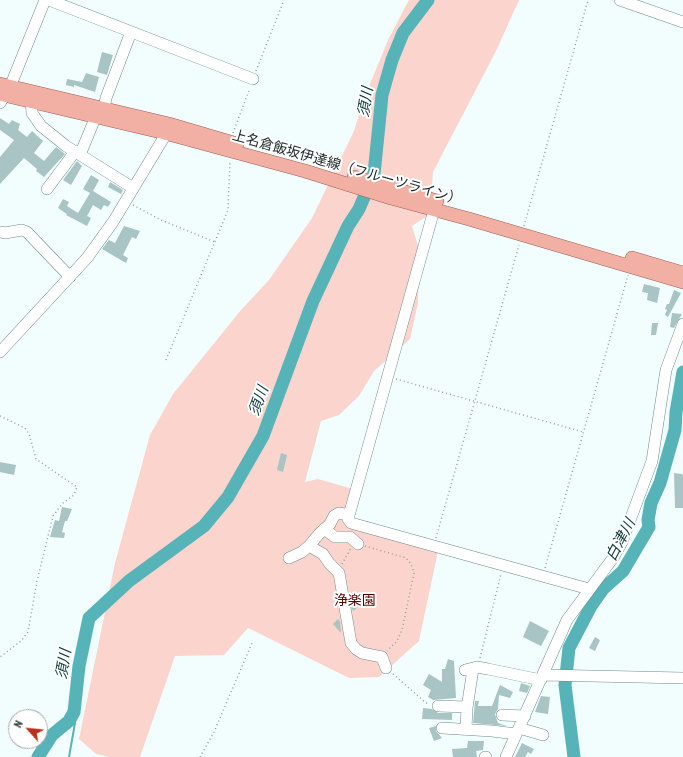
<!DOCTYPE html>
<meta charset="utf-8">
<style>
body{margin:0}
#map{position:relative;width:683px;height:757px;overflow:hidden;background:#f2fefe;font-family:"PT Sans Narrow",sans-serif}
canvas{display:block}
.north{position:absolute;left:8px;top:709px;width:40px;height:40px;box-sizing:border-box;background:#fff;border:1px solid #a4a9a9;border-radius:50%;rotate:297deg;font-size:11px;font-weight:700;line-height:16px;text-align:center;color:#1c2727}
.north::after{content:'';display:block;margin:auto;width:14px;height:18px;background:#bb2f1d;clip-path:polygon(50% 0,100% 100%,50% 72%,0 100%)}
</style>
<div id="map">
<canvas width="683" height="757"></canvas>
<div class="north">N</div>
</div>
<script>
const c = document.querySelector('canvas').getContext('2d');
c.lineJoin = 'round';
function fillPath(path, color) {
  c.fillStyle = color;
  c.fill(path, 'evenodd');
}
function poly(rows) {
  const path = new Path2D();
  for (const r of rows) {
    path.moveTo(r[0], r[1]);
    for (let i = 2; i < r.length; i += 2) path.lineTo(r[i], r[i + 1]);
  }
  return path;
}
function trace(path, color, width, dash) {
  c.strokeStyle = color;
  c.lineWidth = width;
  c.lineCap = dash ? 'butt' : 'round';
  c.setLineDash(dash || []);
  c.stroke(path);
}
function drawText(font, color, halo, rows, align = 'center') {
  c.font = font + ' "PT Sans Narrow","Noto Sans JP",sans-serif';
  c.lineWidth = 4;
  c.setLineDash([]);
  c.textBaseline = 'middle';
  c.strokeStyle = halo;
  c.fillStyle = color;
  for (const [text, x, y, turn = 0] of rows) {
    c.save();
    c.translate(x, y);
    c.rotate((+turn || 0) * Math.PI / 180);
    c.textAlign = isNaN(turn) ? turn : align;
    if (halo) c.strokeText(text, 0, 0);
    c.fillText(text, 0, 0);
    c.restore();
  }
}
fillPath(poly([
 [409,0,519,0,496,51,433,172,430,214,412,226,419,249,418,303,410,339,374,371,359,396,339,415,321,421,305,482,318,479,353,489,344,520,438,551,419,641,379,677,349,678,248,628,224,655,175,656,140,757,110,757,96,754,79,739,115,563,150,435,173,394,241,310,269,280,312,218,354,131,364,98,389,38]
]), '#fbd4cd');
trace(poly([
 [69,757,75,723,74,712]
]), '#56b3b7', 2);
trace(poly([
 [38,757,52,735,69,721,74,712,79,666,89,618,129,581,204,526,228,497,263,436,313,301,348,226,359,209,374,174,382,95,392,60,403,33,428,0],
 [574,757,565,685,569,648,591,606,603,589,623,571,649,527,648,520,651,503,660,483,675,430,676,412,683,372]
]), '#56b3b7', 13);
fillPath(poly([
 [102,52,113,55,107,75,97,72],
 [86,73,99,77,95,92,74,85,74,87,66,85,67,79,82,82],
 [0,118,9,124,12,120,20,124,18,130,27,137,32,131,43,141,34,153,44,161,56,147,65,154,44,177,36,171,37,169,24,158,0,184,0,157,14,140,0,130],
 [77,161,82,166,71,185,63,180],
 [91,175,99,180,93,191,111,202,108,207,104,205,101,210,93,205,87,216,91,218,87,226,66,215,67,214,58,208,63,199,69,202,67,206,78,213,90,193,83,189],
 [110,182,123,190,121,194,108,187],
 [124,226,140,231,136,239,132,237,123,255,128,258,126,263,102,249,109,240,115,243],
 [644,284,660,288,657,303,647,300,648,293,642,292],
 [674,290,681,293,668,317,665,315,667,310,665,309,667,304,669,304],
 [672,313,682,314,674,328,670,327],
 [652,323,658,323,656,335,651,335],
 [281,453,287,455,283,472,277,470],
 [0,462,16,465,14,475,0,472],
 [674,473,682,474,683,476,683,508,675,508],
 [62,507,72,509,67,521,65,521,62,532,65,533,64,538,50,537,55,520,59,521],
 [352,596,361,602,354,611,352,609,350,598],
 [338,619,340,622,341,633,333,624],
 [530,621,549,631,541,646,523,637],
 [595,637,600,640,595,651,589,648],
 [448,659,454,661,456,698,433,700,428,697,431,690,423,685,429,674,442,682,442,669,445,669],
 [521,683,530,686,527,693,519,691],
 [500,685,513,692,510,698,499,695,498,709,495,714,498,723,507,726,473,723,475,701,479,701,478,706,492,706],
 [541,696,550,697,548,714,535,712],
 [423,708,432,709,438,713,452,713,452,720,422,719],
 [436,726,436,731,442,738,434,741,429,728],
 [468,741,484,741,483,750,476,751,477,757,453,757,452,749,467,748],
 [522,743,534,749,531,754,528,752,525,757,515,757]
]), '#a8c4c4');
const minor = poly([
 [49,0,253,79],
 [620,0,683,22],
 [31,101,32,113,41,126,66,146,133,188],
 [0,103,10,87,45,0],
 [104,108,106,98,131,32],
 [47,189,74,153,82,150,96,116],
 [434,210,348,519,351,523,589,589],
 [0,232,5,233,22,230,27,232,70,277],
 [0,352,87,258,113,222,163,139,169,126],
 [324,529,335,537,350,537,358,544],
 [309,546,323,554,329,563,339,573,351,643,356,649,362,653,382,657,386,668],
 [289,558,302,552,309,546,319,534,330,524,334,516,339,513,349,515],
 [465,670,477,667,488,669,541,680],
 [544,675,683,678],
 [438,706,467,707],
 [502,715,525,716],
 [442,728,492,731,516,734],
 [519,728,543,735],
 [466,729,467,708,473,669],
 [485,757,486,757],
 [506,757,567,620,613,558,622,542,652,461,666,370,683,324]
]);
const major = poly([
 [0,84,169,124,237,144],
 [0,94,165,133,305,171,391,198,469,219,683,282],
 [354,177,437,201],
 [632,258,683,273]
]);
trace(minor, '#708a8b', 12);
trace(major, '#a15e52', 14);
trace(poly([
 [256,71,284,0],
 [233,133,250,88],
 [133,205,161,220,215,242],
 [524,226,588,0],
 [166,360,228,210,230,161],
 [396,379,583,432],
 [0,416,25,428,29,434,36,459,77,487,74,495,63,503,53,516,37,581,28,632,21,641,0,657],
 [436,538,519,245],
 [365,546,406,558,411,564,414,573,402,630,397,641,387,651],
 [342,564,351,548],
 [545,568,628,275],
 [480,658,501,574],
 [393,674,426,703,430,704],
 [200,757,214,732,252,643]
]), '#94a0a0', 1.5, [1, 3]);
trace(minor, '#fff', 11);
trace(major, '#f2b0a5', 13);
drawText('14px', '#1c2727', '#fff', [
 ["上名倉飯坂伊達線（フルーツライン）",347,168,16]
]);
drawText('14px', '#570000', '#fff', [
 ["浄楽園",355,601]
]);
drawText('italic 15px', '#0b393a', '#fff', [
 ["須川",366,102,-81],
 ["須川",259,401,-70],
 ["白津川",621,540,-62],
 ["須川",64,664,-81]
]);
</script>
